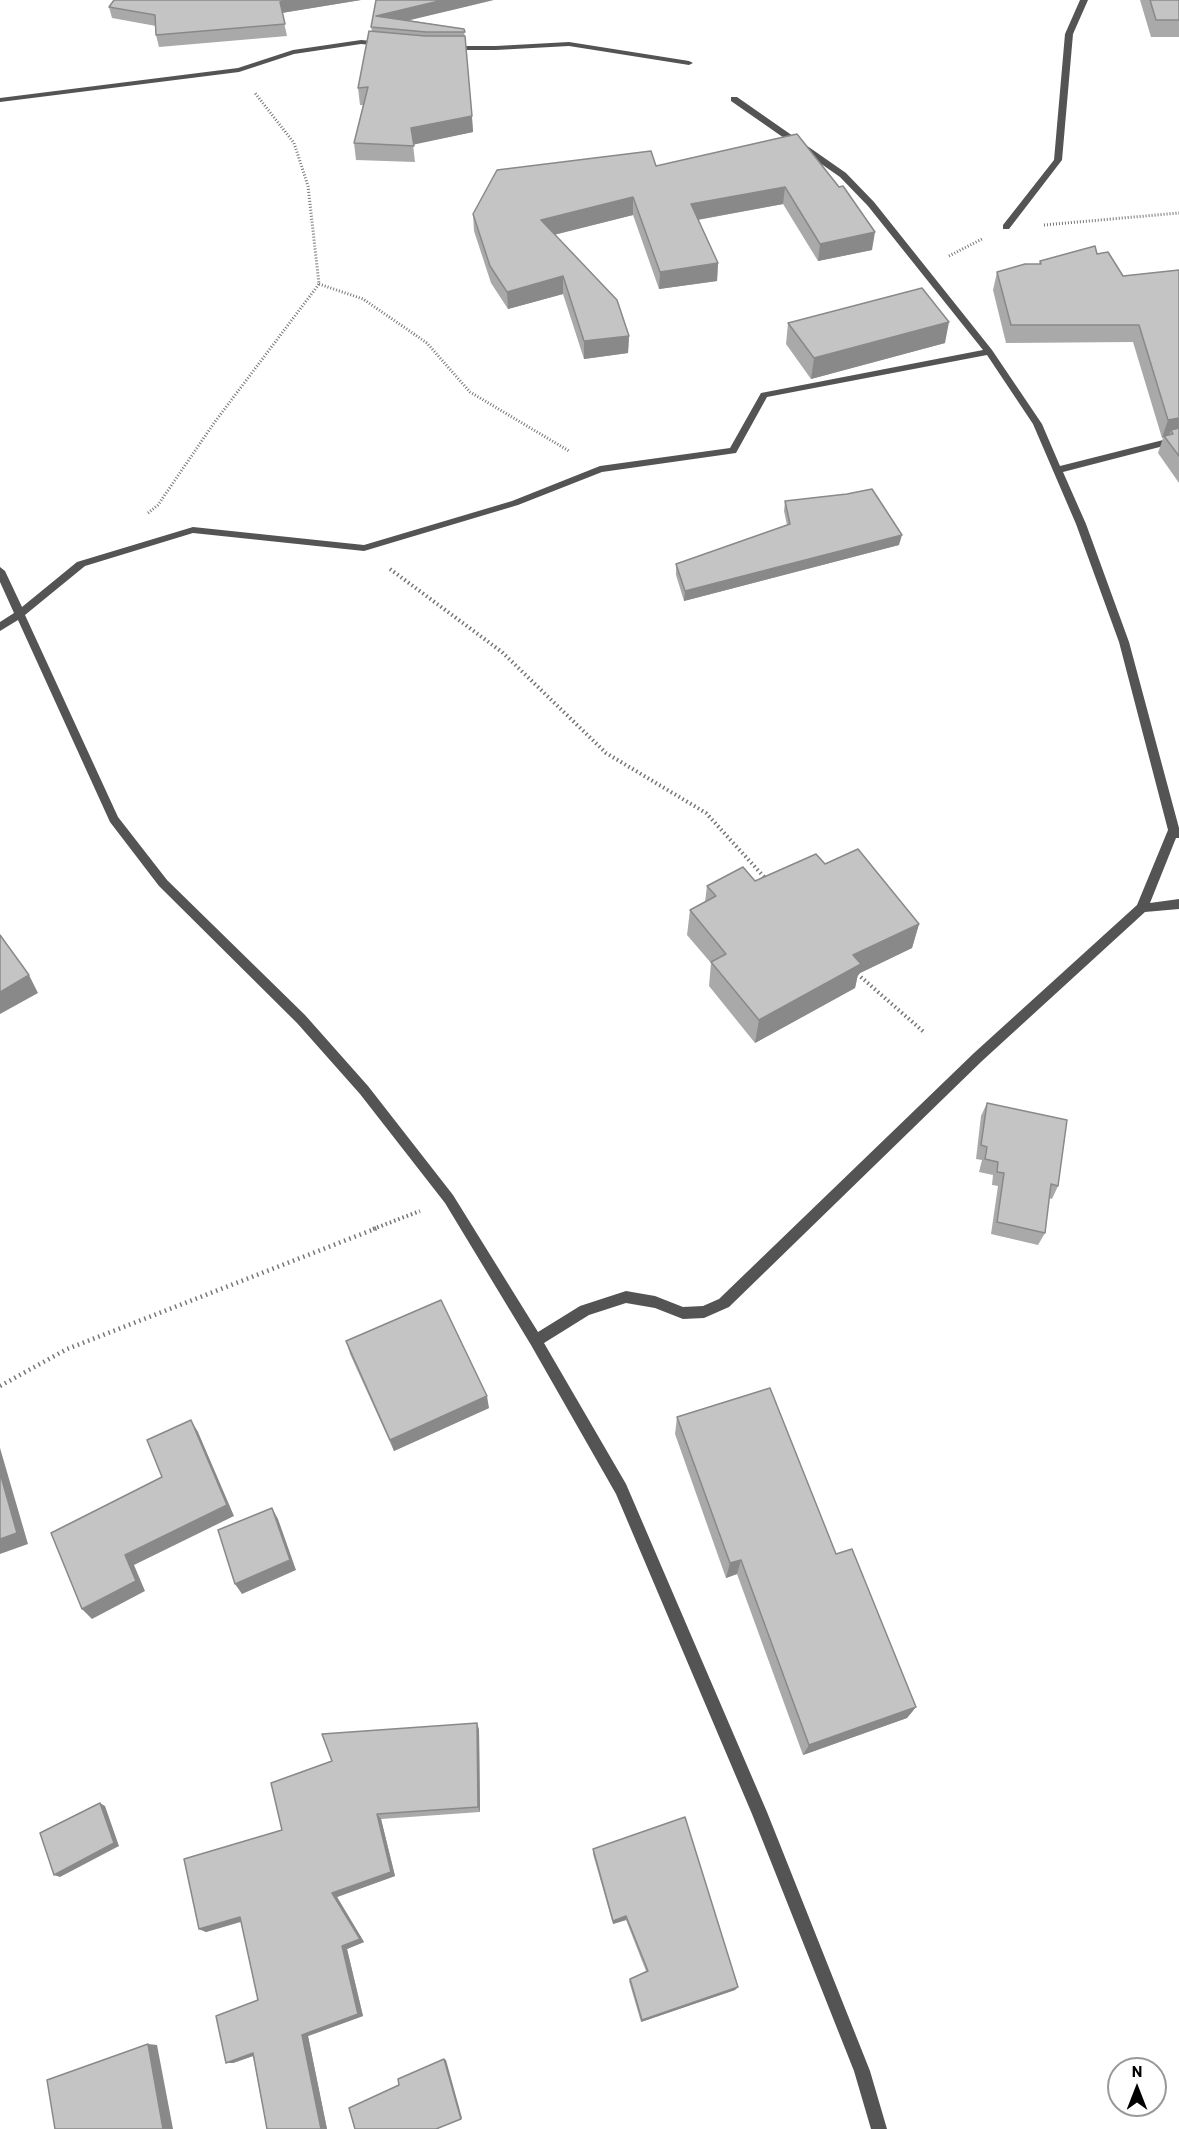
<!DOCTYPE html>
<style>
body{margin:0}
#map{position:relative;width:1179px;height:2129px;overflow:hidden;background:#fff;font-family:Barlow,sans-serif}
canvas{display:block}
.north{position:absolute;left:1107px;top:2057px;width:60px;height:60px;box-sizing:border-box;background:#fff;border:2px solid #999;border-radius:50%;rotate:0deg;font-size:16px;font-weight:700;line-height:24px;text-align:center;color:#000}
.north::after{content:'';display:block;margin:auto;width:21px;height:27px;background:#000;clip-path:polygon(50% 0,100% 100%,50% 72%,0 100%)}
</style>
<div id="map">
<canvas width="1179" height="2129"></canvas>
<div class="north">N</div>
</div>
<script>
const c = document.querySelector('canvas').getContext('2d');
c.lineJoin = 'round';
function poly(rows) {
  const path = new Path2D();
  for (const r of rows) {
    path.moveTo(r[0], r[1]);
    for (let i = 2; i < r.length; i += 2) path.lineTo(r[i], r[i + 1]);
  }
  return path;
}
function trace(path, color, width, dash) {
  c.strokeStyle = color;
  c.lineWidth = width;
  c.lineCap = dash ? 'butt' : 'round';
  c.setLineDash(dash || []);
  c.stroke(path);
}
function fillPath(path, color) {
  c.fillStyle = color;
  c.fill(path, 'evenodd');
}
trace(poly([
 [1044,225,1179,213],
 [949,256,982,239],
 [319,284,363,299,427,343,470,392,569,451],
 [148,513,158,505,214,423,319,284,308,186,294,143,255,93]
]), '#767676', 3, [1, 2]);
trace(poly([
 [390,569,502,652,606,753,706,813,766,879],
 [854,971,925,1033],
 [373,1229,420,1211]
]), '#767676', 4, [1.5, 3]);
trace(poly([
 [0,1386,67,1349,377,1228]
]), '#767676', 4.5, [1.5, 4]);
fillPath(poly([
 [1080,0,1088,0,1073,34,1062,160,1009,229,1003,229,1003,225,1054,160,1065,34,1080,0],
 [361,40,383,42,387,44,383,46,361,44,294,54,239,72,0,102,0,98,238,68,293,50,361,40],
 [569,42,689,61,693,63,689,65,569,46,496,50,451,50,447,48,451,46,496,46,569,42],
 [731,97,737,97,846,173,874,202,992,350,1042,424,1060,466,1179,436,1179,442,1063,472,1086,524,1129,642,1179,828,1179,838,1176,838,1150,903,1179,899,1179,909,1145,912,982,1061,729,1307,704,1318,683,1319,655,1308,626,1303,589,1315,544,1343,626,1484,767,1812,870,2071,887,2129,871,2129,854,2071,752,1814,616,1494,531,1345,445,1203,360,1094,297,1023,159,886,110,822,18,620,0,631,0,622,14,613,0,582,0,567,5,571,22,607,77,562,193,527,364,545,512,501,600,466,730,448,761,393,983,350,868,206,840,177,731,101,731,97],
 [987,355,1033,424,1076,524,1119,642,1168,830,1137,905,974,1053,719,1299,703,1306,683,1307,655,1296,626,1291,580,1306,538,1332,453,1195,368,1086,305,1015,167,880,118,817,25,615,85,566,193,533,364,551,518,505,602,472,736,453,767,397,987,355]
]), '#545454');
fillPath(poly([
 [114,0,361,0,282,13,287,36,159,47,156,35,156,26,112,18,109,7],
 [494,0,408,20,464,29,473,132,413,144,415,162,356,160,354,143,363,105,360,105,358,88,372,31,371,27],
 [1140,0,1179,0,1179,37,1151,37],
 [656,166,839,187,872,250,818,261,783,204,698,220,718,263,717,281,659,289,633,215,554,235,629,336,628,353,584,359,563,294,508,309,491,283,474,231,473,214],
 [1097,254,1123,276,1179,270,1179,483,1158,453,1163,438,1162,438,1133,342,1006,343,993,290,997,272,1039,264,1040,261],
 [788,323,945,343,811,379,786,344],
 [785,501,899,545,684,601,676,575,676,564,787,525,784,511],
 [825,864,919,924,912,948,858,974,855,988,755,1043,709,986,711,963,687,935,690,910,705,902,707,886,755,881],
 [987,1103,1058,1186,1052,1199,1049,1198,1045,1233,1038,1245,991,1234,998,1186,992,1185,993,1175,979,1172,982,1160,976,1159,981,1116],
 [346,1341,489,1408,394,1451,350,1354],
 [677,1417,836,1554,916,1707,907,1718,803,1755,737,1574,726,1578,675,1434],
 [477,1723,479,1730,480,1812,381,1819,395,1876,337,1897,364,1942,347,1949,363,2016,308,2036,327,2129,267,2129,253,2056,233,2063,226,2063,258,2000,241,1922,206,1932,199,1929,282,1830],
 [593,1849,735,1990,641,2022,629,1981,630,1979,646,1971,626,1920,613,1924,593,1854]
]), '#a9a9a9');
fillPath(poly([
 [289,0,361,0,281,13,280,2],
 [443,0,494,0,377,28,376,16],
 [472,116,473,132,412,145,411,128],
 [785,187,783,204,690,221,691,204],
 [633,197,633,215,541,238,541,220],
 [875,232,872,250,818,261,820,244],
 [718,263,717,281,659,289,660,272],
 [563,276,563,294,508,309,507,292],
 [949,322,945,343,811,379,814,358],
 [629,336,628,353,584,359,584,341],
 [1179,418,1179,432,1173,434,1171,430,1169,436,1164,436,1162,438,1168,420],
 [902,535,899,545,684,601,685,591],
 [919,924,912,948,858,974,855,988,755,1043,759,1020,853,955],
 [29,975,38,993,0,1014,0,992],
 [487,1396,489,1408,394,1451,390,1440],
 [191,1420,198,1432,234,1516,134,1565,145,1591,92,1619,82,1609,125,1555],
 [0,1448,28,1544,0,1554],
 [272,1508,278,1519,296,1570,242,1594,235,1584],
 [741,1560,737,1574,726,1578,730,1563],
 [916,1707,907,1718,803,1755,809,1745],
 [477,1723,479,1730,480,1812,478,1807],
 [100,1803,105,1806,119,1846,60,1877,54,1875],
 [377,1814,381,1819,395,1876,337,1897,364,1942,347,1949,363,2016,308,2036,327,2129,321,2129,302,2035,342,1946,332,1893],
 [626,1916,626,1920,613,1924,613,1921],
 [240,1917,246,1920,206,1932,199,1929],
 [738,1987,735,1990,641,2022,642,2020],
 [148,2044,157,2045,173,2129,163,2129],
 [253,2053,259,2054,233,2063,226,2063],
 [444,2059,446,2060,462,2118,437,2129]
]), '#898989');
const building = poly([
 [114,0,289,0,280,2,285,24,156,35,155,15,109,7,114,0],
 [376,0,443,0,376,16,464,29,465,32,426,32,371,27,376,0],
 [1150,0,1179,0,1179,20,1156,20,1150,0],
 [369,31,425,36,465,36,472,116,411,128,414,146,354,143,368,87,358,88,369,31],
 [797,134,839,187,843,186,875,232,820,244,785,187,691,204,718,263,660,272,633,197,541,220,617,300,629,336,584,341,563,276,507,292,490,266,473,214,497,170,651,151,656,166,797,134],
 [1095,246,1097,254,1108,252,1123,276,1179,270,1179,418,1168,420,1139,325,1011,325,997,272,1025,264,1041,264,1040,261,1095,246],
 [922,288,949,322,814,358,788,323,922,288],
 [1179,428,1179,456,1164,436,1173,434,1171,430,1179,428],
 [872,489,902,535,685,591,676,564,790,524,785,501,847,494,872,489],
 [858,849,919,924,853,955,861,964,759,1020,711,962,726,954,690,910,716,896,707,886,743,867,755,881,816,854,825,864,858,849],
 [0,935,29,975,0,992,0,935],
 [987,1103,1067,1120,1058,1186,1051,1184,1045,1233,997,1222,1004,1173,997,1172,998,1162,985,1159,987,1147,981,1145,987,1103],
 [441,1300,487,1396,390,1440,346,1341,441,1300],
 [770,1388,836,1554,852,1549,916,1707,809,1745,741,1560,730,1563,677,1417,770,1388],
 [191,1420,227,1505,125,1555,136,1581,82,1609,51,1533,162,1477,147,1440,191,1420],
 [0,1473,17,1533,0,1539,0,1473],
 [272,1508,290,1560,235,1584,218,1530,272,1508],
 [477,1723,478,1807,377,1814,391,1872,332,1893,360,1939,342,1946,358,2014,302,2035,321,2129,267,2129,253,2053,226,2063,216,2016,258,2000,240,1917,199,1929,184,1859,282,1830,271,1783,332,1761,322,1734,477,1723],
 [100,1803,114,1843,54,1875,40,1833,100,1803],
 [685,1817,738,1987,642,2020,630,1979,648,1971,626,1916,613,1921,593,1849,685,1817],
 [148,2044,163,2129,55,2129,47,2080,148,2044],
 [444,2059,461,2119,436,2129,355,2129,349,2108,399,2085,398,2079,444,2059]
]);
fillPath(building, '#c4c4c4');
trace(building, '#898989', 1.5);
</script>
